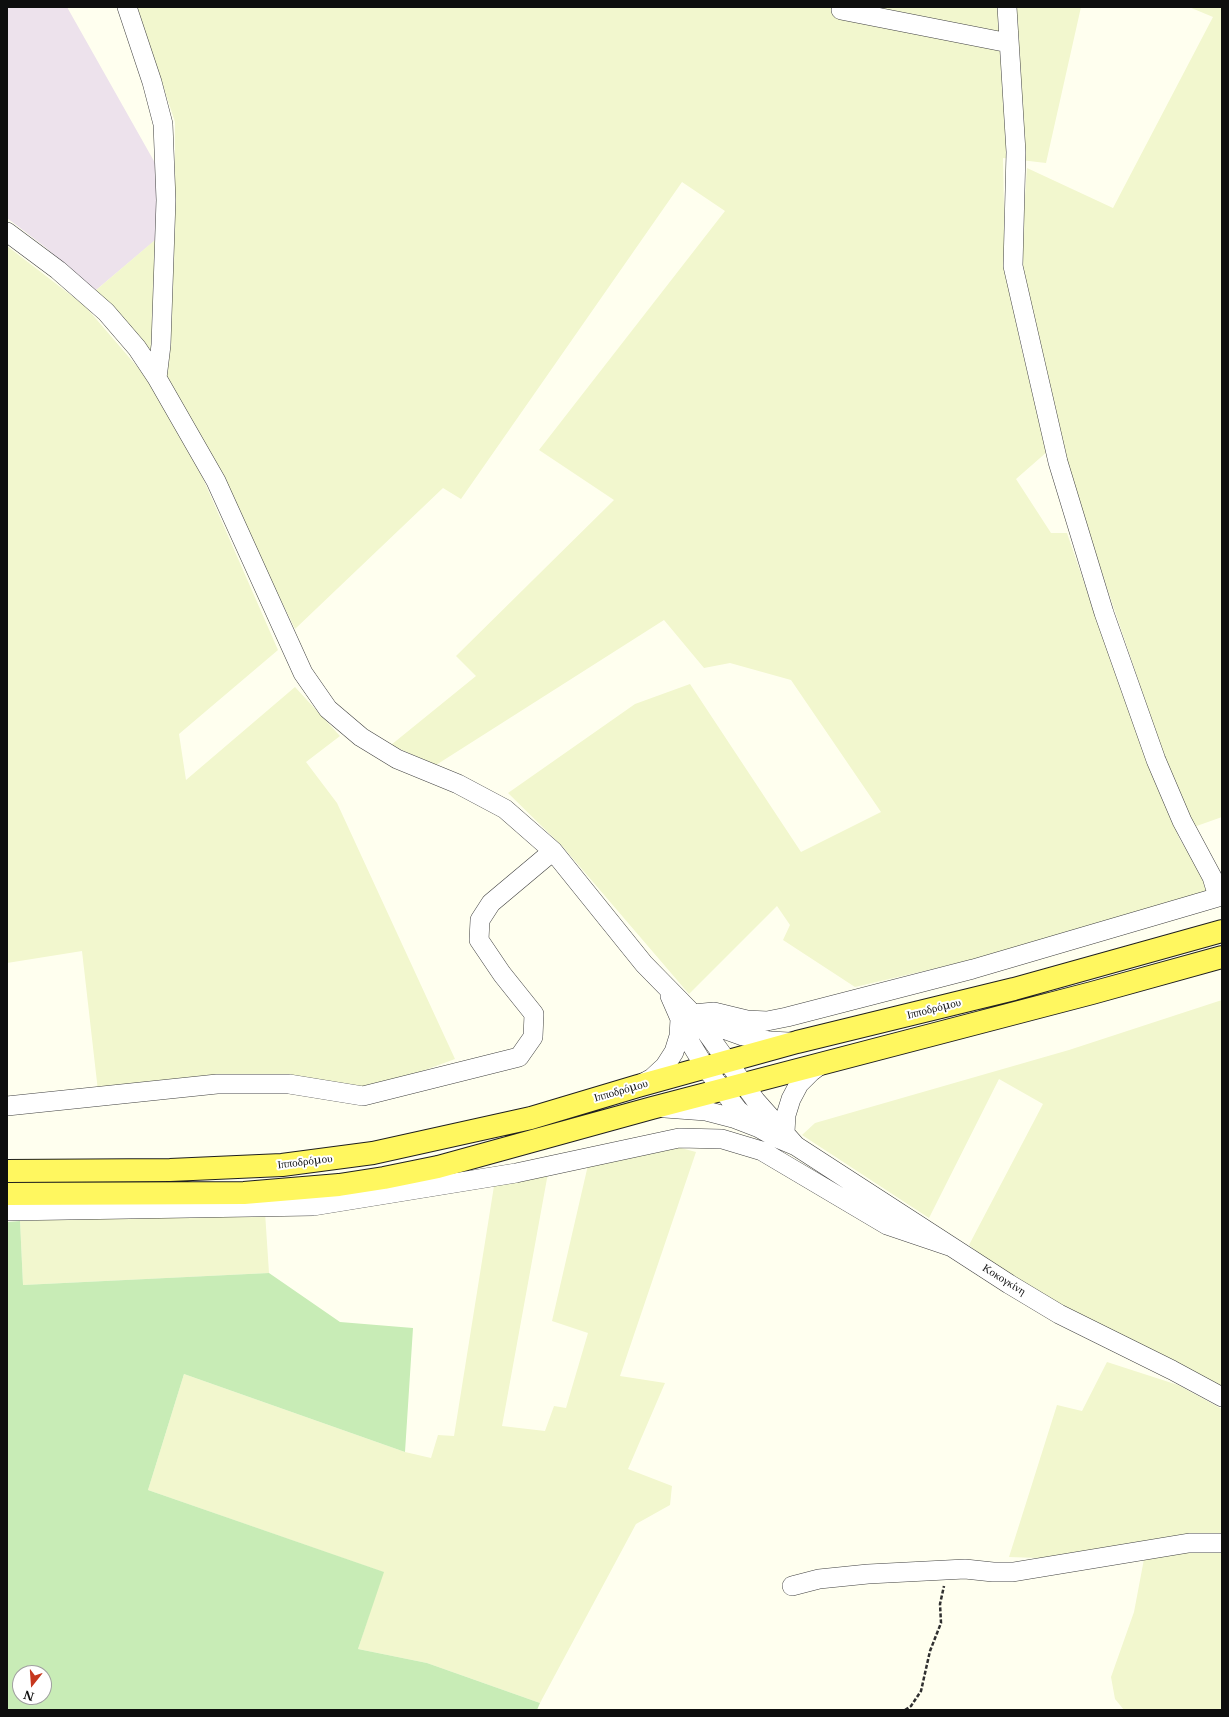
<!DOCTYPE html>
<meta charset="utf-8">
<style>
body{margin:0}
#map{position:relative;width:1229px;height:1717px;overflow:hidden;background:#ffffef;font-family:"Libre Baskerville",serif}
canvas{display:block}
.frame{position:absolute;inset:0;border:8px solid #0e0e0e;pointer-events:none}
.north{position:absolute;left:12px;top:1665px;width:40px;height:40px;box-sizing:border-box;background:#fff;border:1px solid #9f9f9f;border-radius:50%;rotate:197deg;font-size:11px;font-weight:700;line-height:16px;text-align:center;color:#0e0e0e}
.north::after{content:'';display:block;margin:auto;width:14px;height:18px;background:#c6371e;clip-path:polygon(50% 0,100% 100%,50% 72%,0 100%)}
</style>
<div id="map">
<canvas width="1229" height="1717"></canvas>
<div class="frame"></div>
<div class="north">N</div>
</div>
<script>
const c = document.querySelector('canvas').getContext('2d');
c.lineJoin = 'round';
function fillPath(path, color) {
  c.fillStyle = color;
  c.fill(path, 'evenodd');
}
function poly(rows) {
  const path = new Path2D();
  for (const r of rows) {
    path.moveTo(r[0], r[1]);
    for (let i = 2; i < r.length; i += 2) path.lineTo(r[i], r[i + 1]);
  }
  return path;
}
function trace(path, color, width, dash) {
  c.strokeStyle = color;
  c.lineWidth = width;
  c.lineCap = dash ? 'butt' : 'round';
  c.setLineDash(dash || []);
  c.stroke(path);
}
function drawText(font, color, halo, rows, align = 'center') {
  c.font = font + ' "Libre Baskerville",serif';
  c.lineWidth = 4;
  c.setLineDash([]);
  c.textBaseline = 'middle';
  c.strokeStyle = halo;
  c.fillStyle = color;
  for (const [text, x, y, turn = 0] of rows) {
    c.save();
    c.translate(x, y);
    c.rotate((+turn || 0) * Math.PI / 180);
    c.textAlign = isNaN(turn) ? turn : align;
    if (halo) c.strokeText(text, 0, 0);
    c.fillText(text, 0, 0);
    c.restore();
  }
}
fillPath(poly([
 [7,7,67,7,159,170,159,237,95,291,45,247,7,218]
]), '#ede2ec');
fillPath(poly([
 [137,7,1081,7,1046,163,1003,158,1005,264,1021,347,1048,451,1016,479,1051,533,1067,533,1123,696,1180,840,1203,874,1208,892,971,960,855,987,783,940,790,925,777,906,689,994,563,847,508,793,635,704,690,684,801,852,881,812,791,680,730,663,704,668,664,620,436,765,391,745,476,676,456,656,614,500,539,450,725,211,682,182,461,499,443,488,295,629,214,463,151,351,95,291,175,223,175,122],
 [1189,7,1222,7,1222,817,1191,828,1183,812,1083,517,1062,447,1020,265,1027,168,1113,208,1213,17],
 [7,246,85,306,146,377,201,474,278,650,179,734,186,780,295,687,340,736,306,762,337,803,455,1059,398,1080,364,1087,98,1091,82,951,7,963],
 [1222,1000,1222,1390,1075,1313,986,1260,969,1245,1043,1104,999,1079,929,1218,802,1135,815,1123,1069,1050],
 [677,1147,696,1152,620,1376,665,1383,628,1469,672,1486,670,1505,636,1524,540,1703,427,1663,358,1649,383,1572,148,1490,184,1374,405,1452,431,1458,438,1435,454,1436,494,1186,548,1173,502,1426,545,1431,554,1406,566,1408,588,1333,552,1321,588,1165],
 [265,1212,269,1273,23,1285,20,1221],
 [1107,1362,1178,1385,1222,1409,1222,1539,1068,1559,1009,1557,1057,1405,1082,1411],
 [1196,1549,1222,1550,1222,1710,1124,1710,1115,1699,1111,1677,1134,1612,1144,1559]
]), '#f2f7ce');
fillPath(poly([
 [20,1221,23,1285,269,1273,340,1322,413,1328,405,1452,184,1374,148,1490,384,1572,358,1649,427,1663,540,1703,537,1710,7,1710,7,1222],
 [20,1673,44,1673,44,1697,20,1697]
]), '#c8ecb6');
const minor = poly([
 [127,7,152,82,163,124,166,200,161,345,157,378],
 [1007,7,1016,152,1013,266,1058,462,1104,613,1156,760,1182,821,1212,877,1218,897],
 [841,10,1009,43],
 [7,232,58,270,106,312,137,348,157,378,216,481,303,673,328,709,361,737,397,759,458,784,505,809,553,851,644,964,693,1014,756,1101,796,1146],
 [670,996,691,1044,705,1067,738,1110,753,1123],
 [693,1014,714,1012,747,1020,767,1021,787,1017,973,969,1222,896],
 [702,1018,718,1027,743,1036,770,1041,789,1042],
 [643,1083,652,1078,665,1066,674,1052,679,1036,680,1019],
 [7,1106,217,1084,289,1084,363,1096,519,1057,533,1037,534,1014,502,974,479,940,480,920,491,903,553,851],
 [665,1108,706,1111,733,1118,759,1128,777,1138,796,1146,1009,1284,1059,1314,1172,1370,1222,1397],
 [785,1132,786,1115,791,1099,799,1084,811,1072,823,1063],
 [7,1211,313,1206,516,1173,679,1138,722,1139,762,1151,887,1225,952,1247],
 [792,1586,819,1579,868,1574,965,1569,993,1572,1013,1572,1189,1543,1222,1543]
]);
const major = poly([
 [7,1171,170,1170,282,1165,373,1153,531,1118,638,1086,797,1042,1014,989,1222,931],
 [7,1194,244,1193,339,1185,384,1178,438,1167,652,1108,1092,993,1222,957]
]);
trace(minor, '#414141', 20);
trace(major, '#1f1f1f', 24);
trace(poly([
 [905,1710,911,1706,921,1691,930,1651,941,1623,940,1604,944,1586]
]), '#303030', 2.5, [4, 2]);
trace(minor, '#fff', 19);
trace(major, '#fff75f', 22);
drawText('11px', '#0e0e0e', '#fff', [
 ["Ιπποδρόμου",934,1009,-14],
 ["Ιπποδρόμου",621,1091,-16],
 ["Ιπποδρόμου",305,1162,-7],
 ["Κοκογκίνη",1004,1280,32]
]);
</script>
